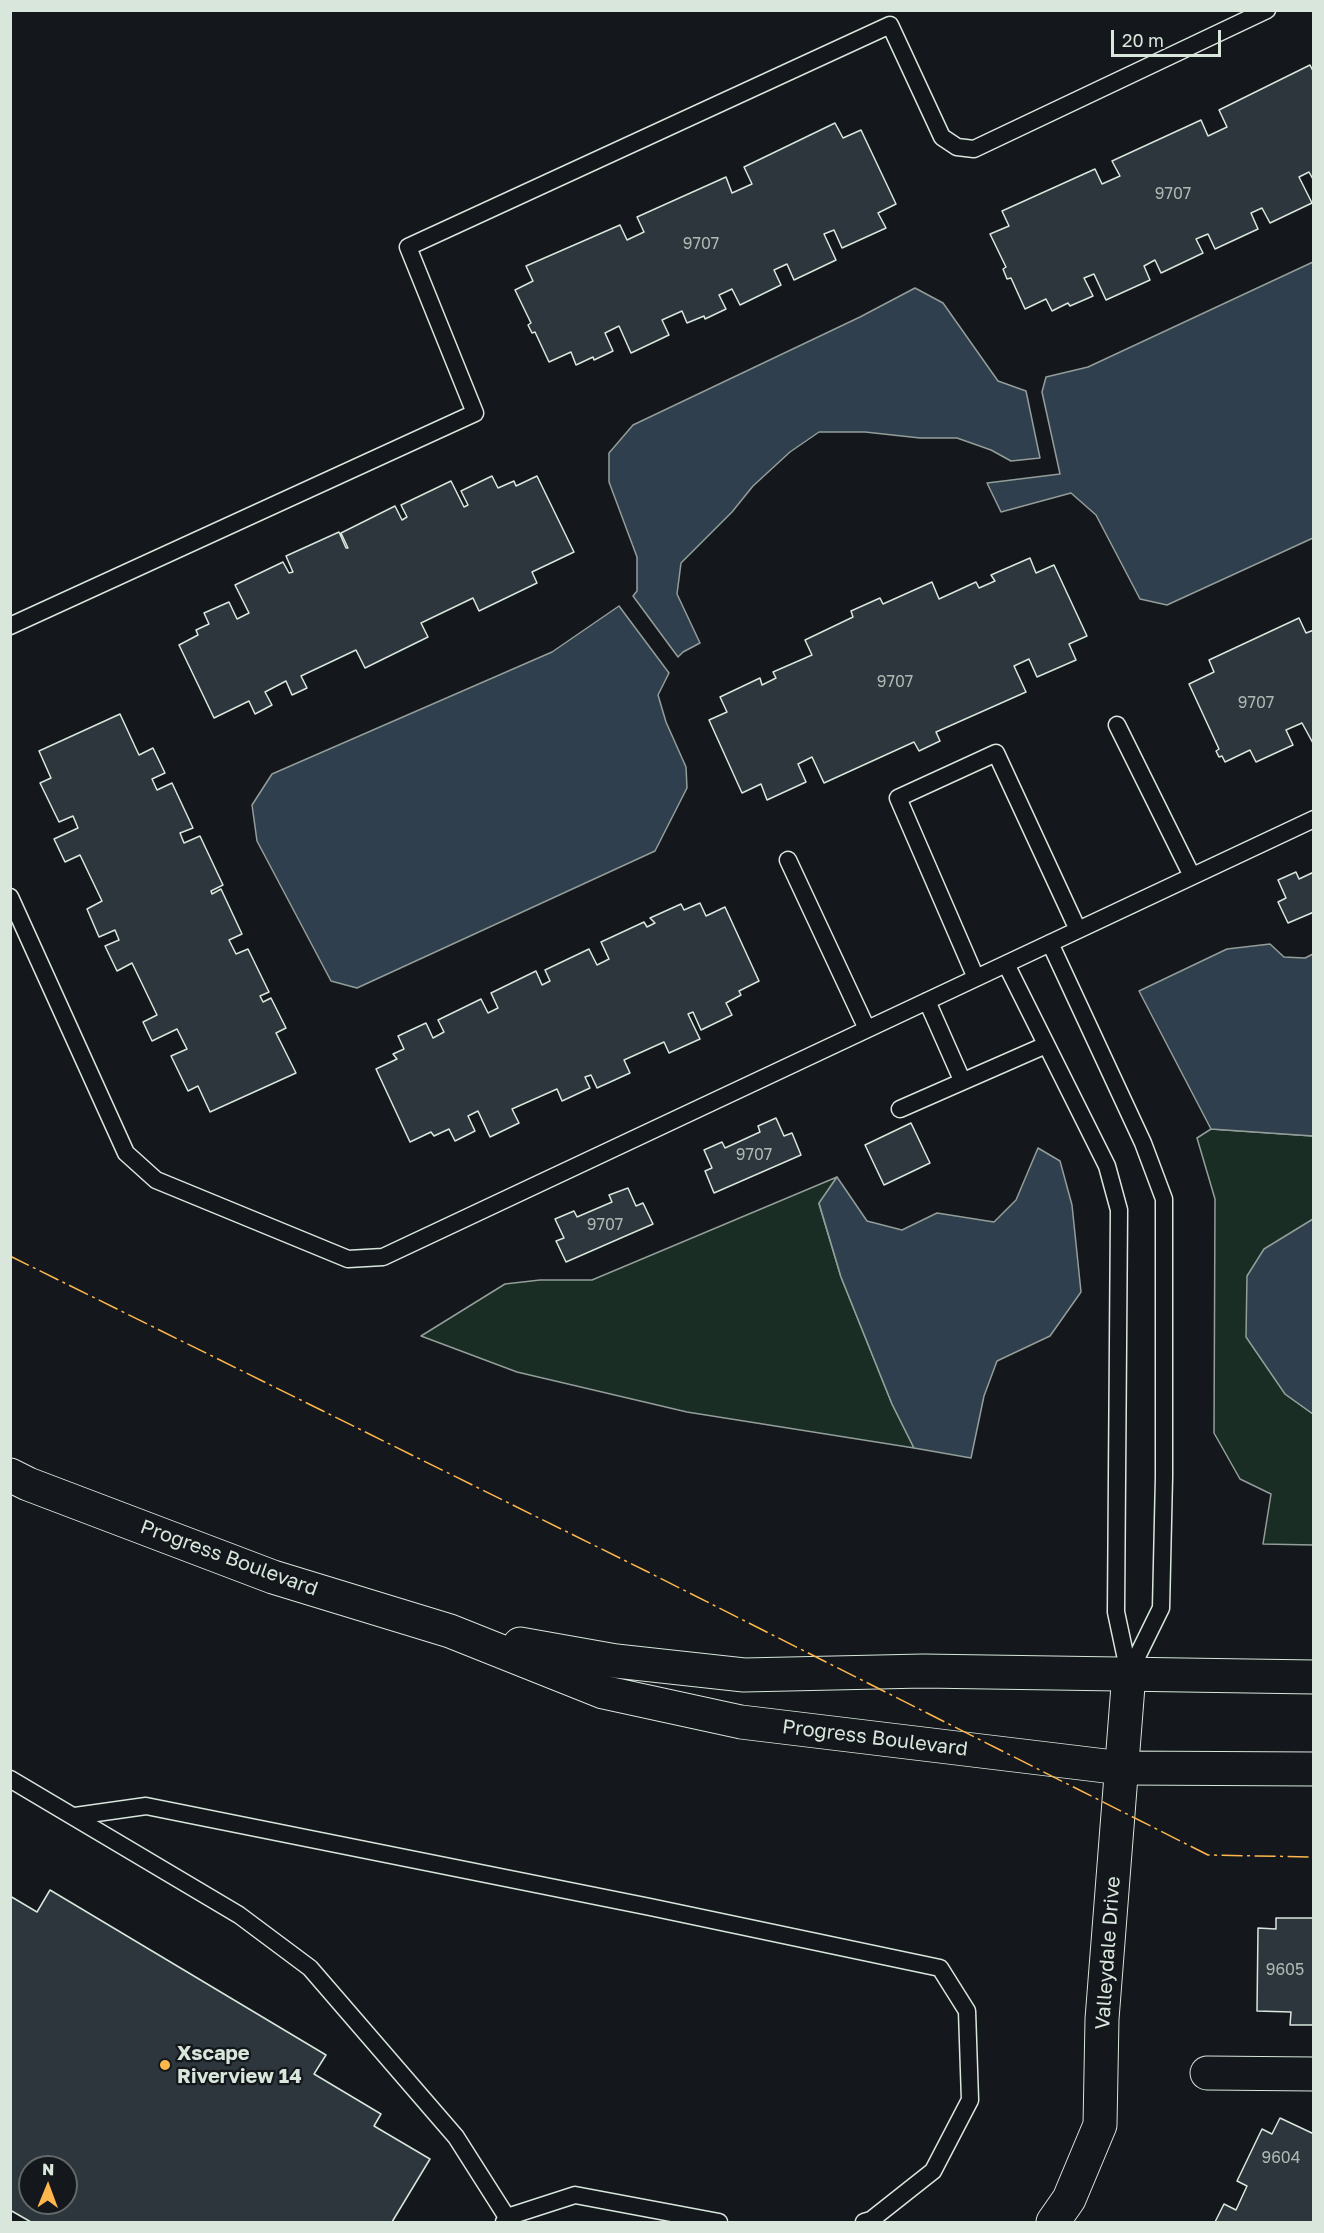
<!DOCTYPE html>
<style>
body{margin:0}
#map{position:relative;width:1324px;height:2233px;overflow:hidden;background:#14181c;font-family:"Golos Text",sans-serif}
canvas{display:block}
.frame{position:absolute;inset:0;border:12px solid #d8e6dc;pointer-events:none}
.north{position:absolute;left:18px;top:2155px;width:60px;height:60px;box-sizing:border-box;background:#14181c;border:2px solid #626a69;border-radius:50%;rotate:1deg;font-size:16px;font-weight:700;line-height:24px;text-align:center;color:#d8e6dc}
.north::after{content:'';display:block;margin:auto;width:21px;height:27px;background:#ffb74d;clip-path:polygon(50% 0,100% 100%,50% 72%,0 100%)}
.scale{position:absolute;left:1111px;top:30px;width:110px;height:27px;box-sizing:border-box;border:3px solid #d8e6dc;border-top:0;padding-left:8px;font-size:18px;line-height:21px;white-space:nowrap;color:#d8e6dc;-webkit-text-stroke:4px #14181c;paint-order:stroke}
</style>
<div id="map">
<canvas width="1324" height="2233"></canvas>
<div class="frame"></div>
<div class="north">N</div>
<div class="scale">20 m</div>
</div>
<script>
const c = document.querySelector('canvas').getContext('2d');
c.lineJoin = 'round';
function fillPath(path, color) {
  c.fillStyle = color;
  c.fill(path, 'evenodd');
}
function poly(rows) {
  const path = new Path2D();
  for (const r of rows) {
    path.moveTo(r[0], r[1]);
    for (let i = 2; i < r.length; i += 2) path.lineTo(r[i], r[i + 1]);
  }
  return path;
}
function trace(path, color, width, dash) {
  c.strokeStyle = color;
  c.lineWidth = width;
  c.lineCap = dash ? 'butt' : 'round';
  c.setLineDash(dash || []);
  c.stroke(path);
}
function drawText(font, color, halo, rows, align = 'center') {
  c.font = font + ' "Golos Text",sans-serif';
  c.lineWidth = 4.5;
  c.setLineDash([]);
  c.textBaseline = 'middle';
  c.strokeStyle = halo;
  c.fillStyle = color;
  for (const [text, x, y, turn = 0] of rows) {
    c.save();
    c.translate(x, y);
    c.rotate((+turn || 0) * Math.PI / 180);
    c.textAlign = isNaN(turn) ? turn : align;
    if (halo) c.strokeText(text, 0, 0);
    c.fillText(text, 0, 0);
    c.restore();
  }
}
const green = poly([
 [1211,1129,1313,1136,1313,1219,1285,1394,1313,1414,1313,1545,1263,1544,1271,1494,1240,1479,1214,1433,1215,1199,1197,1138,1211,1129],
 [837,1177,819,1204,841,1277,892,1404,914,1448,687,1412,517,1372,421,1336,505,1284,540,1280,592,1280,837,1177]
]);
fillPath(green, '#1a2d24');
trace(green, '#939e99', 1.5);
const water = poly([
 [1313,262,1313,538,1167,605,1140,599,1096,515,1071,493,1001,512,987,483,1060,474,1042,392,1046,377,1088,367,1313,262],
 [915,288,943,303,998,381,1026,391,1040,458,1011,461,991,450,957,438,920,438,865,432,819,432,790,452,753,486,732,512,681,563,677,594,700,643,683,652,678,657,633,596,637,591,637,557,609,482,609,453,633,425,860,317,915,288],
 [619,606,669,673,658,695,666,722,686,767,687,788,655,851,357,988,331,981,257,841,252,805,272,774,552,652,619,606],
 [1270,944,1284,957,1305,958,1313,954,1313,1136,1211,1129,1139,991,1227,949,1270,944],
 [1038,1148,1060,1161,1072,1205,1081,1292,1050,1336,997,1361,984,1396,971,1458,914,1448,892,1404,841,1277,819,1203,837,1177,867,1221,902,1230,937,1213,994,1222,1016,1200,1038,1148],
 [1313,1219,1314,1219,1313,1414,1285,1394,1246,1337,1247,1276,1264,1249,1313,1219]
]);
fillPath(water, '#2f3f4d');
trace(water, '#939e99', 1.5);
const building = poly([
 [1310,65,1314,73,1314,181,1309,172,1299,177,1312,203,1270,223,1262,208,1251,213,1258,229,1215,249,1208,234,1196,239,1203,253,1161,273,1155,260,1144,266,1150,280,1106,300,1094,274,1084,278,1093,296,1070,306,1068,303,1052,311,1046,299,1025,309,1011,278,1007,279,1003,269,1006,267,990,234,1009,226,1002,211,1095,169,1102,184,1120,176,1112,161,1201,120,1208,136,1227,127,1219,110,1310,65],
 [835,123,843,138,861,130,896,204,878,213,886,228,842,248,834,230,824,234,836,260,794,280,787,264,774,270,781,285,740,305,732,289,719,295,726,309,705,319,704,316,687,323,682,311,662,320,669,335,631,353,619,326,605,333,613,351,594,360,593,357,576,365,571,352,549,362,535,332,532,333,528,325,531,323,515,290,533,281,526,266,620,225,627,240,644,232,637,217,726,177,732,193,752,184,744,167,835,123],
 [492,476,498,488,514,481,516,486,537,476,574,552,532,572,537,583,479,611,473,598,421,623,428,637,365,668,356,650,301,676,307,688,292,695,286,681,265,692,272,705,255,714,249,701,214,718,179,645,198,635,196,630,209,624,204,613,229,602,237,619,249,613,235,585,283,562,289,573,293,572,286,556,339,532,346,548,348,548,341,533,395,506,402,520,407,517,401,505,451,481,464,507,468,505,461,491,492,476],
 [1030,558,1036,573,1054,565,1087,636,1069,644,1076,660,1037,677,1029,659,1014,666,1026,692,936,732,940,741,919,751,914,742,824,783,812,757,798,764,806,782,767,800,761,784,742,793,709,720,727,712,720,697,760,678,762,685,776,678,773,672,812,655,805,640,853,617,851,611,880,598,883,604,932,582,939,599,976,582,979,588,995,581,991,575,1030,558],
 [1299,618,1306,633,1314,630,1314,745,1302,723,1286,730,1293,745,1256,762,1250,750,1225,762,1222,756,1219,757,1216,751,1219,749,1189,684,1214,672,1209,660,1299,618],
 [120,714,139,755,153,748,165,773,152,779,157,790,172,783,193,828,180,833,184,843,200,836,223,885,211,891,212,894,221,889,242,934,229,940,236,954,248,949,269,992,260,996,263,1002,271,998,286,1028,276,1033,296,1073,210,1112,198,1086,188,1091,171,1056,187,1049,177,1029,152,1041,143,1022,157,1015,132,963,117,971,105,946,119,940,115,930,99,937,87,909,102,901,80,855,65,862,54,839,78,828,73,816,59,822,40,783,51,778,39,751,120,714],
 [1296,872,1299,879,1314,872,1314,912,1288,923,1278,902,1286,898,1278,880,1296,872],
 [700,903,706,916,725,907,759,981,739,991,741,995,726,1003,732,1015,701,1030,693,1012,688,1014,700,1039,669,1053,664,1042,624,1060,630,1073,597,1088,591,1075,585,1077,590,1088,562,1101,557,1089,512,1109,519,1123,490,1137,478,1111,468,1116,475,1131,455,1141,449,1129,434,1136,431,1132,410,1142,376,1069,397,1059,393,1054,404,1049,398,1036,426,1023,433,1038,444,1032,438,1020,481,999,488,1013,498,1008,491,993,536,971,542,985,550,981,545,970,589,949,597,965,609,959,601,942,644,922,647,927,655,923,650,918,681,904,684,910,700,903],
 [776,1118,784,1136,792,1133,801,1155,714,1193,705,1171,712,1168,704,1150,722,1142,725,1148,760,1132,758,1126,776,1118],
 [911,1123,930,1163,884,1185,865,1145,911,1123],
 [628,1188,636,1206,643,1203,653,1224,566,1262,556,1241,564,1238,555,1219,574,1211,577,1217,612,1202,609,1195,628,1188],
 [50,1890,326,2055,314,2074,381,2114,374,2126,430,2159,392,2222,31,2222,10,2210,10,1896,37,1912,50,1890],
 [30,2167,66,2167,66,2203,30,2203,30,2167],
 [1276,1918,1314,1918,1314,2025,1290,2025,1291,2012,1257,2011,1258,1928,1276,1929,1276,1918],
 [1280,2118,1314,2134,1314,2222,1215,2222,1224,2204,1236,2210,1247,2186,1237,2181,1262,2129,1272,2134,1280,2118]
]);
fillPath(building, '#2c363c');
trace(building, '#d8e6dc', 1.5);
const lane = poly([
 [10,626,475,413,408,247,890,25,942,137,957,147,974,149,1267,10],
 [1117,725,1192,876],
 [788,860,867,1029],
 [10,897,126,1153,156,1180,348,1259,383,1257,1314,819],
 [1050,943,1143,1143,1164,1199,1164,1477,1161,1608,1129,1673],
 [1006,964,1107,1166,1119,1210,1116,1612,1129,1673],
 [976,978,898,798,996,753,1078,930],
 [927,1001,962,1080],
 [900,1109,1046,1045],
 [10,1779,239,1915,310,1968,456,2137,510,2222],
 [75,1816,146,1806,650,1907,940,1968,967,2011,970,2100,933,2171,871,2220,864,2222],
 [504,2222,507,2217,575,2195,719,2222]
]);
const street = poly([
 [1207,2073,1314,2074],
 [1053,2222,1069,2199,1100,2125,1102,2019,1129,1673]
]);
const secondary = poly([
 [10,1475,28,1484,273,1577,450,1631,603,1692,741,1722,1122,1768,1314,1769],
 [520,1644,616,1661,744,1675,923,1671,1314,1677]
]);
trace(lane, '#d8e6dc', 19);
trace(street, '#d8e6dc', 35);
trace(secondary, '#d8e6dc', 35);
trace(lane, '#14181c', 16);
trace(street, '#14181c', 33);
trace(secondary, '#14181c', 33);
trace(poly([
 [10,1256,646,1571,1208,1855,1314,1857]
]), '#ffb74d', 1.5, [21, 4.5, 3, 4.5]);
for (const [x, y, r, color] of [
 [165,2065,6,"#ffb74d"]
]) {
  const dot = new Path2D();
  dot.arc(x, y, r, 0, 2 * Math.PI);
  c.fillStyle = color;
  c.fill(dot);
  trace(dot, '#14181c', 2);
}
drawText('16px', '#adbab4', null, [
 ["9707",1173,194],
 ["9707",701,244],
 ["9707",895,682],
 ["9707",1256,703],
 ["9707",754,1155],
 ["9707",605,1225],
 ["9605",1285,1970],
 ["9604",1281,2158]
]);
drawText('20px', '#d8e6dc', '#14181c', [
 ["Progress Boulevard",229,1558,20],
 ["Progress Boulevard",875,1738,7],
 ["Valleydale Drive",1108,1953,-86]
]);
drawText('bold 20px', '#d8e6dc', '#14181c', [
 ["Xscape",177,2054],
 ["Riverview 14",177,2077]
], 'left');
</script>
